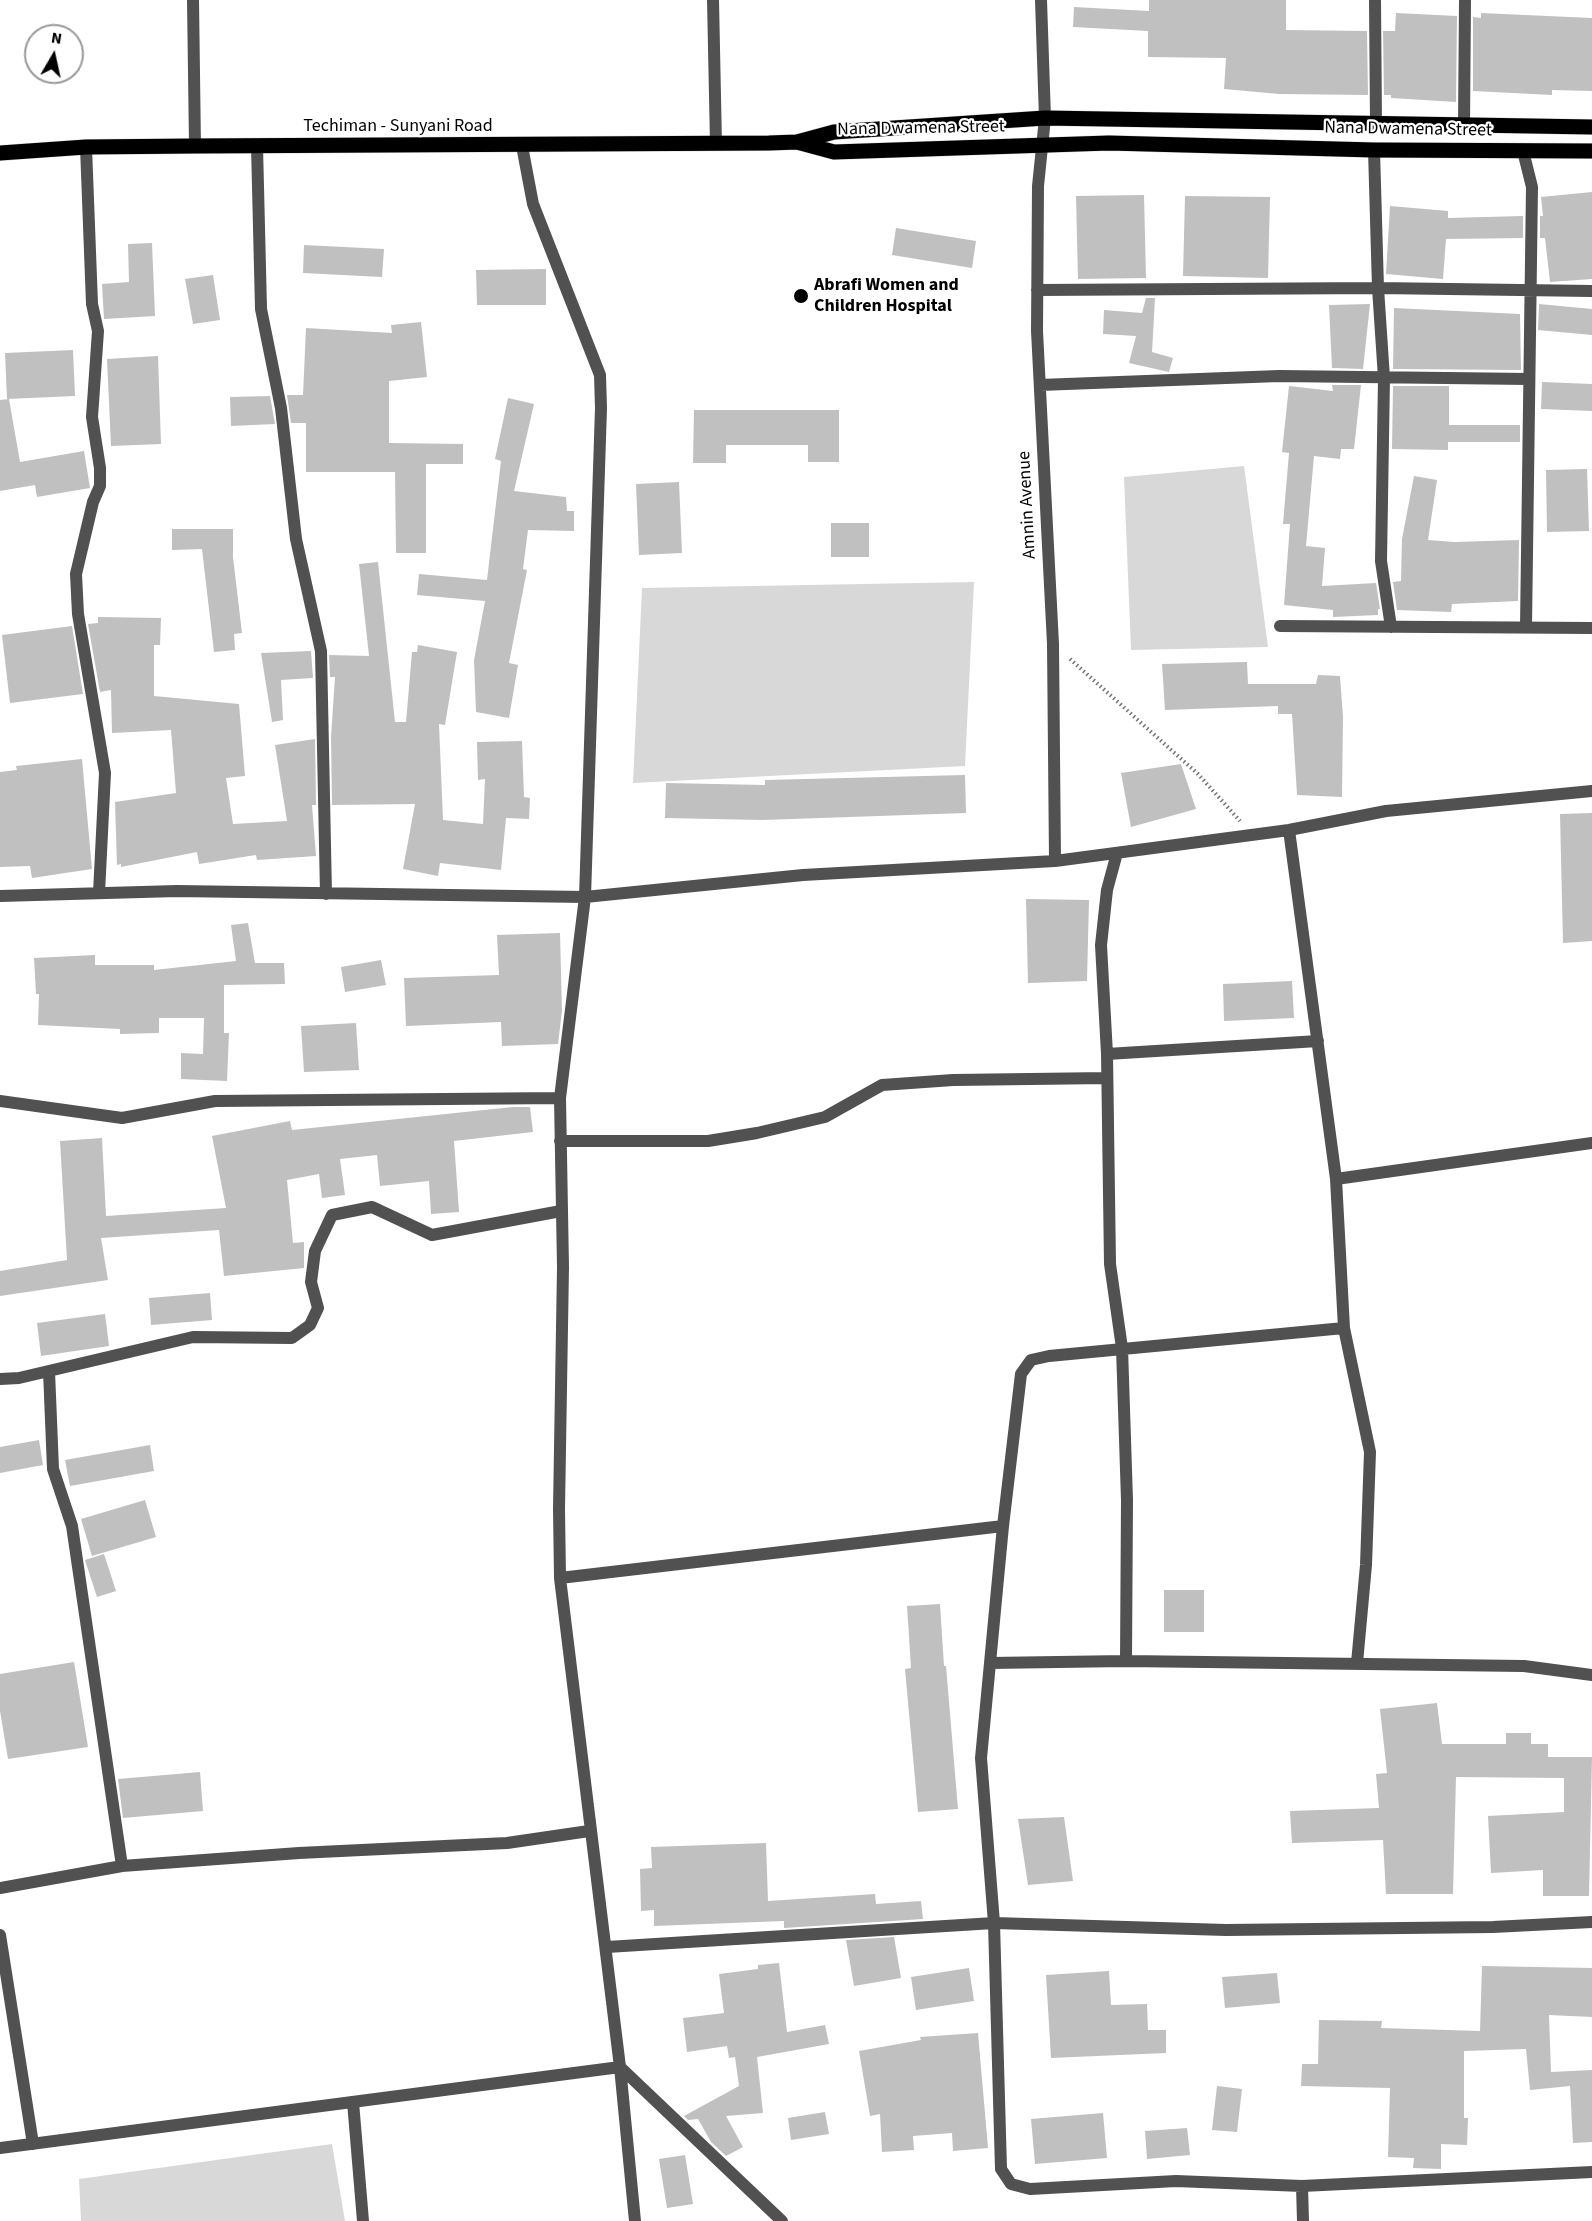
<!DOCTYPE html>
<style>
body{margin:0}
#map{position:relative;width:1592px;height:2221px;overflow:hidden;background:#fff;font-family:"Source Sans 3",sans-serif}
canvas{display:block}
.north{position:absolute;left:24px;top:24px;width:60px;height:60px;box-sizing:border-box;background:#fff;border:2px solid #999;border-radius:50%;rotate:9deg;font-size:16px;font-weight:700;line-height:24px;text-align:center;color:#000}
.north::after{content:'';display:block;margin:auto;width:21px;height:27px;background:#000;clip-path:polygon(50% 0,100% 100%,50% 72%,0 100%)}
</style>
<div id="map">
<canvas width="1592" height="2221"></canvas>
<div class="north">N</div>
</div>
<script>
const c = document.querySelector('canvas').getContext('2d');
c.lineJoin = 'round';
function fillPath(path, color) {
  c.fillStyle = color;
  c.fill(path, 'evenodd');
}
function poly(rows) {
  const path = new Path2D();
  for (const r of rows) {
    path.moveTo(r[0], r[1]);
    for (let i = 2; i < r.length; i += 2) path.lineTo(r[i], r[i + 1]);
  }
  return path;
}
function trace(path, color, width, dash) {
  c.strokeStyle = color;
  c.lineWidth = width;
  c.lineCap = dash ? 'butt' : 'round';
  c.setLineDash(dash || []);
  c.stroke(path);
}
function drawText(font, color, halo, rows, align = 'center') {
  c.font = font + ' "Source Sans 3",sans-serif';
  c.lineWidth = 4.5;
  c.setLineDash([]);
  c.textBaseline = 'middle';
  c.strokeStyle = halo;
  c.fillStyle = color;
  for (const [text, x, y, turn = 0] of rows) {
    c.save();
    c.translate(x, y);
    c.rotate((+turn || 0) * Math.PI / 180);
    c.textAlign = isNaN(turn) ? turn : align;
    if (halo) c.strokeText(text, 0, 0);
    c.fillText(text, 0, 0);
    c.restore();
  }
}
fillPath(poly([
 [1244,466,1268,647,1131,650,1124,477],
 [974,582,965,766,633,783,642,588],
 [332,2144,345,2221,81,2221,79,2179]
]), '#d8d8d8');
fillPath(poly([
 [1149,0,1286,0,1286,30,1367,31,1368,95,1279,94,1224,89,1226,58,1148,57,1148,31,1073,27,1074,7,1149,11],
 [1396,13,1457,16,1456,102,1391,98,1391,95,1384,95,1383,31,1395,31],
 [1481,13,1592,18,1592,91,1552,90,1552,95,1473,91,1473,17,1481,18],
 [1592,192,1592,279,1550,282,1545,238,1540,238,1540,216,1543,216,1541,197],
 [1144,195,1146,278,1078,279,1076,196],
 [1185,196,1270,197,1268,278,1183,276],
 [1390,206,1448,211,1448,218,1523,216,1523,238,1446,239,1443,279,1386,274],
 [896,228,976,241,972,268,892,255],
 [152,243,155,316,104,319,102,284,129,282,128,244],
 [304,245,384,249,382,277,303,273],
 [546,269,546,305,477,305,476,270],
 [213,275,220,320,193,324,185,279],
 [1146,298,1155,298,1152,352,1173,358,1169,372,1129,363,1136,336,1103,334,1104,310,1142,313],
 [1370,304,1363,369,1332,368,1329,305],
 [1539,304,1592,309,1592,335,1538,330],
 [1394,308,1520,314,1521,370,1393,369],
 [421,322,427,377,389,381,389,443,463,444,463,464,426,464,426,553,396,553,395,472,306,472,306,423,291,423,287,395,303,395,306,328,392,333,391,325],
 [73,350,75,396,7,399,5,353],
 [158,356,161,444,111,446,107,359],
 [1542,382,1592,384,1592,411,1541,409],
 [1332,385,1361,385,1354,449,1341,449,1340,459,1314,456,1306,546,1325,548,1322,586,1376,583,1380,609,1378,609,1378,615,1333,617,1333,610,1284,605,1290,524,1283,524,1289,453,1282,452,1289,386,1333,391],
 [1393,386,1449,386,1449,425,1520,425,1520,442,1448,442,1448,450,1392,449],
 [270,396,275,424,231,426,230,397],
 [508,398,534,404,514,491,566,497,567,511,574,511,574,531,528,530,523,569,527,570,509,663,518,665,509,718,476,712,474,660,485,601,417,595,419,574,487,580,501,461,495,459],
 [9,399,20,462,84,451,90,488,37,497,35,485,0,491,0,400],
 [694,410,839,410,839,462,808,462,808,445,726,445,726,463,693,463],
 [1587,469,1589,531,1547,532,1546,470],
 [1414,476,1437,480,1428,540,1454,542,1519,540,1518,601,1452,604,1451,612,1397,610,1393,582,1401,581,1402,539],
 [679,482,682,553,639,555,636,484],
 [831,523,869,523,869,557,831,557],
 [172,529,233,529,233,557,242,633,234,634,235,650,214,652,202,549,172,550],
 [378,562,395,722,406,722,412,652,417,652,418,645,457,652,445,725,439,724,443,820,483,824,485,779,478,780,477,742,522,741,524,797,530,798,529,819,506,818,501,870,440,863,438,876,403,869,415,804,332,805,331,737,335,677,330,677,329,655,369,656,359,564],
 [98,617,161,618,160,645,154,645,154,696,239,704,245,776,226,778,233,824,287,821,275,745,315,739,316,805,312,805,316,856,257,860,256,855,199,864,197,852,121,867,121,864,117,865,115,802,176,793,171,730,112,733,111,690,100,692,88,624,98,623],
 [72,626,83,694,10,703,2,635],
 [311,651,313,678,281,680,283,720,272,722,261,653],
 [1247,662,1248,684,1316,684,1318,675,1340,676,1343,717,1342,797,1297,795,1292,714,1278,714,1278,706,1165,710,1162,664],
 [82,759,92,869,32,878,30,866,0,867,0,772,17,770,16,766],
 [1181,764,1196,809,1131,827,1121,773],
 [965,775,966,813,762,820,665,818,666,783,765,785,765,780],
 [1592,813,1592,941,1563,943,1560,814],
 [1026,899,1089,900,1087,981,1028,983],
 [248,923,255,963,284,963,285,984,224,985,224,1033,229,1033,227,1081,181,1079,181,1053,203,1054,204,1018,159,1018,159,1033,120,1034,120,1029,38,1025,39,994,36,994,34,958,95,955,95,965,154,965,154,970,236,961,231,925],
 [560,933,562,1011,558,1044,502,1046,501,1022,406,1026,404,978,499,975,497,935],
 [381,960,386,985,345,992,341,967],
 [1292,981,1294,1018,1224,1021,1223,984],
 [356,1023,359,1070,304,1072,301,1026],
 [513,1107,530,1107,533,1132,454,1141,459,1212,431,1214,429,1181,380,1186,377,1155,340,1159,345,1195,322,1198,319,1174,287,1180,293,1243,304,1242,304,1268,224,1276,219,1230,101,1238,108,1280,0,1296,0,1271,67,1260,60,1141,102,1138,106,1216,226,1208,212,1136,290,1121,292,1130],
 [210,1293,212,1320,151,1325,149,1298],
 [105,1314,109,1346,41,1356,37,1323],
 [39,1440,43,1465,0,1473,0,1447],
 [150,1445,154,1471,70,1486,65,1460],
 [145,1500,156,1537,92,1556,81,1519],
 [104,1554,116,1591,97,1597,85,1560],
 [1164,1590,1204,1590,1204,1632,1164,1632],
 [940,1604,944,1666,946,1666,958,1809,918,1812,905,1669,911,1668,907,1606],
 [74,1662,88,1747,8,1759,0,1711,0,1674],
 [1437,1703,1442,1744,1506,1744,1506,1733,1531,1733,1531,1744,1548,1744,1548,1757,1592,1757,1589,1896,1543,1896,1543,1870,1491,1873,1488,1816,1564,1812,1564,1778,1456,1777,1453,1894,1386,1894,1383,1840,1292,1843,1290,1811,1379,1808,1376,1774,1387,1773,1380,1709],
 [200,1772,203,1811,123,1818,118,1779],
 [1064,1817,1073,1881,1028,1885,1018,1819],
 [766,1843,768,1901,875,1894,876,1904,921,1901,923,1919,784,1928,784,1921,654,1926,654,1910,641,1911,640,1869,652,1868,651,1847],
 [894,1937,901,1978,854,1986,846,1940],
 [779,1963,787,2032,825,2025,829,2044,757,2057,763,2113,726,2116,743,2147,726,2156,711,2142,698,2119,688,2120,684,2116,739,2086,735,2057,729,2058,727,2046,687,2052,683,2018,724,2013,719,1974,758,1969,758,1965],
 [1482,1966,1592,1968,1592,2017,1549,2015,1551,2072,1592,2070,1592,2142,1573,2143,1570,2086,1530,2090,1526,2049,1464,2051,1464,2118,1468,2118,1467,2145,1441,2144,1441,2169,1413,2168,1414,2158,1388,2157,1390,2088,1301,2086,1302,2064,1318,2064,1319,2020,1382,2021,1381,2028,1480,2031],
 [969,1968,974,2001,916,2010,911,1977],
 [1109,1971,1111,2005,1147,2004,1148,2030,1166,2030,1166,2053,1051,2058,1046,1975],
 [1277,1973,1280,2003,1225,2008,1222,1977],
 [978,2033,988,2148,953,2151,952,2133,913,2136,914,2150,882,2152,880,2114,870,2116,859,2051,921,2040,920,2037],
 [1217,2086,1242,2089,1237,2132,1212,2130],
 [825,2112,829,2134,791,2140,788,2118],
 [1103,2113,1107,2158,1035,2164,1031,2119],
 [1187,2128,1190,2155,1147,2159,1145,2131],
 [685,2155,693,2204,667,2208,659,2159]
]), '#c0c0c0');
const primary = poly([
 [797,142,834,152,1109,143,1374,150,1592,151],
 [0,153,86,147,195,146,769,143,797,142,834,132,1045,118,1592,127]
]);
trace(primary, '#dbdbdb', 16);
trace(poly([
 [1070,659,1198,774,1240,821]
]), '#737373', 4, [1.5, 3]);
trace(poly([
 [193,0,195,146],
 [713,0,716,144],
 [1041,0,1045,118,1038,186,1037,331,1053,644,1055,861],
 [1375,0,1376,124],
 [1464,127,1465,0],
 [257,146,261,309,281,408,296,539,321,651,326,894],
 [86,147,92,304,98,331,92,417,100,468,100,486,93,502,76,574,78,614,105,773,99,893],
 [1374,150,1378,288,1384,378,1381,561,1391,627],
 [1523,151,1532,187,1526,626],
 [1037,290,1378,288,1592,291],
 [1040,385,1279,376,1529,379],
 [1280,626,1592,628],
 [1289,830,1336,1179,1344,1328,1370,1452,1366,1565,1357,1663],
 [1117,853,1107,890,1101,945,1107,1054,1110,1264,1122,1348,1127,1500,1126,1661],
 [0,896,177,891,585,897,803,875,1055,861,1289,830,1386,811,1592,791],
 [1107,1054,1318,1041],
 [0,1101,122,1118,215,1101,560,1098],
 [560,1141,708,1141,757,1133,825,1117,882,1085,953,1080,1107,1078],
 [1336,1179,1592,1143],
 [1344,1328,1049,1356,1031,1360,1021,1374,1003,1526,981,1758,994,1923,1001,2169,1011,2184,1030,2189,1176,2181,1302,2186,1592,2172],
 [49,1371,53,1469,72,1526,122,1866],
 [0,1379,19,1378,193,1337,292,1338,310,1325,318,1308,311,1282,315,1251,332,1215,372,1207,432,1235,561,1211],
 [560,1578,1003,1526],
 [990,1663,1126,1661,1524,1666,1592,1675],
 [0,1888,122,1866,299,1853,507,1843,589,1831],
 [0,1935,33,2144],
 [607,1947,994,1923,1226,1930,1493,1927,1592,1922],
 [620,2067,782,2221],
 [620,2067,635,2221],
 [353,2102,363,2221],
 [0,2148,620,2067,560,1578,559,1509,563,1267,560,1098,585,897,601,408,600,375,533,204,522,146],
 [1302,2186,1303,2221]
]), '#515151', 12);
trace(primary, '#000', 15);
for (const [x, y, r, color] of [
 [801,296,8,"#000"]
]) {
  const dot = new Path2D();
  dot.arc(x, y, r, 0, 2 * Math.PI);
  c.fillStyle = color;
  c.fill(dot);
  trace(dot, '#fff', 2);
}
drawText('18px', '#000', '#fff', [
 ["Techiman - Sunyani Road",398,127],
 ["Nana Dwamena Street",921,129,-1],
 ["Nana Dwamena Street",1408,130,1],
 ["Amnin Avenue",1028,505,-93]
]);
drawText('bold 18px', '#000', '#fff', [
 ["Abrafi Women and",814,286],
 ["Children Hospital",814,307]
], 'left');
</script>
